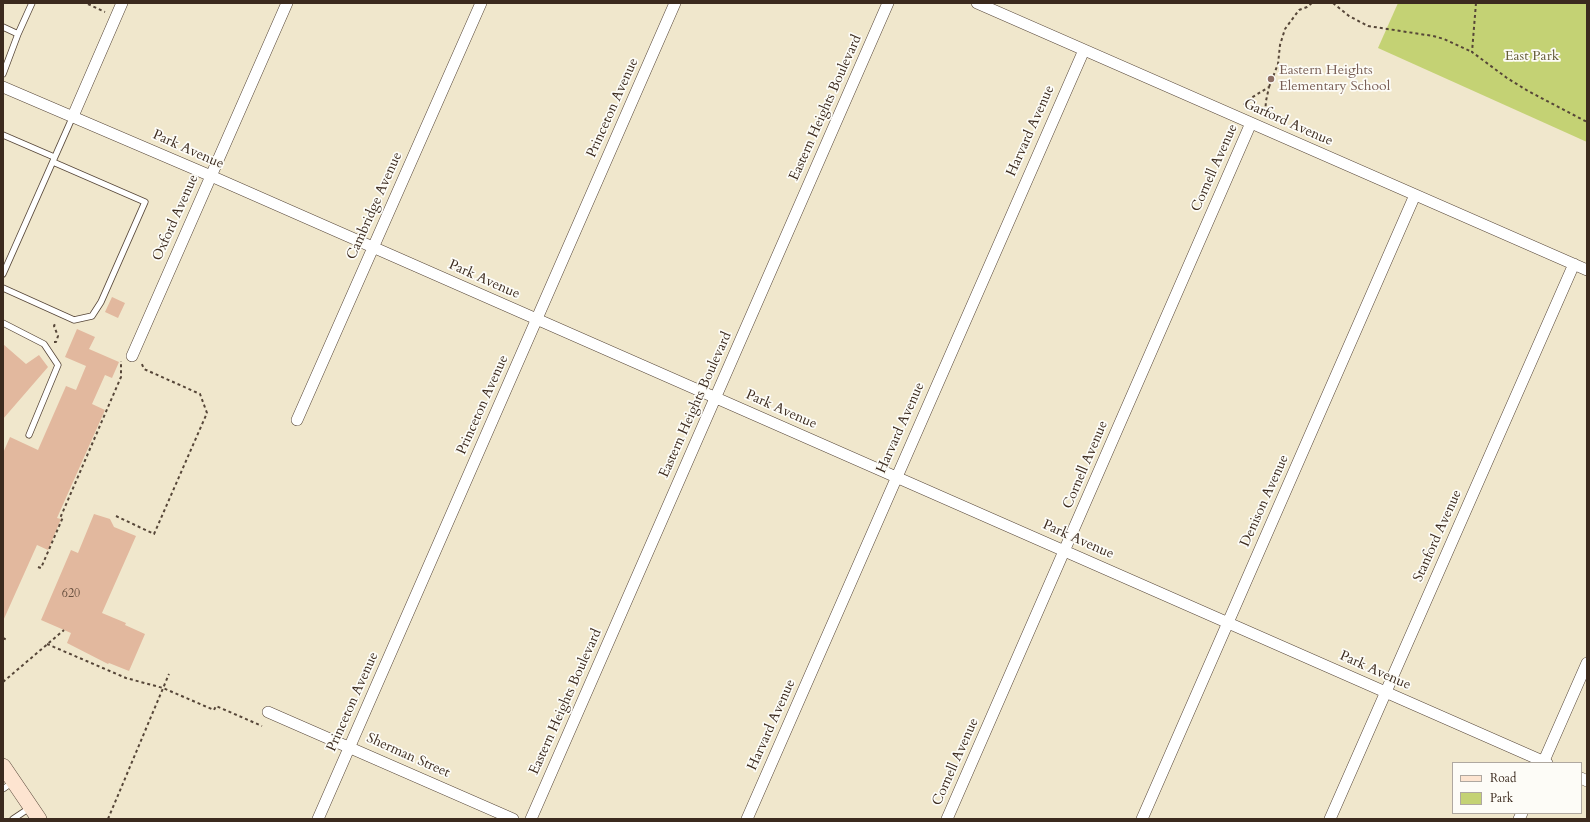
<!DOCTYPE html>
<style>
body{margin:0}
#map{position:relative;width:1590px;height:822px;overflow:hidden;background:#f0e7cc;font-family:Cardo,serif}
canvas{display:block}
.frame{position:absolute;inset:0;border:4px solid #3b2a1e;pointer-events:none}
.legend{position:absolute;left:1452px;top:762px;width:130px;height:52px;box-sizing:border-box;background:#fdfcf7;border:1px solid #afa8a0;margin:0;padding:5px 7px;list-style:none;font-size:12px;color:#3b2a1e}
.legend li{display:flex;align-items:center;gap:8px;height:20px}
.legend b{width:20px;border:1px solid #afa8a0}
</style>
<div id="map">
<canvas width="1590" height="822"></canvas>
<div class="frame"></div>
<ul class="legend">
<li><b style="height:5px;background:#fde4d0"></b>Road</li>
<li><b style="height:11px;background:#c4d274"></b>Park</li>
</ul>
</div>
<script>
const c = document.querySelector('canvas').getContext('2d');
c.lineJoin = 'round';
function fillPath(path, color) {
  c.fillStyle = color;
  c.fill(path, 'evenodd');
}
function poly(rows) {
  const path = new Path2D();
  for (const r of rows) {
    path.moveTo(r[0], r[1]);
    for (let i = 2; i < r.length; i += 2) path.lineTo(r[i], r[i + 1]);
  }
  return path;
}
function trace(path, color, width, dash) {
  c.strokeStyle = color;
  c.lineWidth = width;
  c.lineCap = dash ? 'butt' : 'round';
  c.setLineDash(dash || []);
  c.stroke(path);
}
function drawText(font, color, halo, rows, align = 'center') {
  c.font = font + ' Cardo,serif';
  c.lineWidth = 3.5;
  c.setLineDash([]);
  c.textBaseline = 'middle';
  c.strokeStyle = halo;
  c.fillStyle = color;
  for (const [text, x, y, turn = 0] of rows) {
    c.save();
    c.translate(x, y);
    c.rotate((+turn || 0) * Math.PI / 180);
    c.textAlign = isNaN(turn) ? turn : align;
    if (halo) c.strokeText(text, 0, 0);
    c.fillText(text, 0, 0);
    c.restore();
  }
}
fillPath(poly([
 [1398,3,1587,3,1587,142,1378,48]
]), '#c4d274');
fillPath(poly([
 [112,297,125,303,118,318,105,312],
 [77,329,95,337,89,349,119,362,112,378,105,375,92,404,105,410,57,518,61,519,48,550,37,545,3,621,3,453,10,437,38,450,66,386,76,390,86,366,65,357],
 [3,344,26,364,39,355,48,367,3,419],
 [94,514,110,519,114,527,136,536,102,613,126,623,125,625,145,634,129,671,109,663,108,664,67,643,71,633,41,620,71,550,78,553]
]), '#e2b89e');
const lane = poly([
 [3,27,18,34,3,74],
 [18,34,32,3],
 [3,135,54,157],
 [3,274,73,116],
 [3,288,74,320,92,316,101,302,145,202,53,162],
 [3,323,44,344,58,365,29,435],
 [3,789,13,782],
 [13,819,31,807]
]);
const street = poly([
 [977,3,1587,270],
 [3,87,211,176,1547,763],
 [73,116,122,3],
 [132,356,287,3],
 [297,420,481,3],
 [268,712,513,819],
 [1543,763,1587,663],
 [1581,778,1587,781],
 [318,819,675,3],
 [531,819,888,3],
 [747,819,1084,50],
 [947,819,1251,123],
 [1142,819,1415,195],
 [1330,819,1574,264],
 [1519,819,1522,813]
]);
const secondary = poly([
 [3,766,39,819]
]);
trace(lane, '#564638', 7);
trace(street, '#564638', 12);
trace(secondary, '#564638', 16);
trace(poly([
 [1333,3,1349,16,1368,26,1433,36,1444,39,1472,52],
 [1476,3,1472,52,1507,78,1528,91,1587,122],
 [88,4,105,12],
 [1269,87,1278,64,1280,45,1285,29,1299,10,1307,7,1312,3],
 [1244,105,1246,101,1269,87,1266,101,1265,114],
 [54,342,56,342,58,336,54,326,56,322],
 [116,516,154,534,207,413,200,394,144,369,141,362],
 [38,567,41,568,63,517,61,516,121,377,121,361],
 [3,638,7,640],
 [47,644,126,678,163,688,214,710,216,706,262,726],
 [3,682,64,630],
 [108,819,169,674]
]), '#564638', 2, [3, 3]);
trace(lane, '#fff', 5.5);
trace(street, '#fff', 11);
trace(secondary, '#fde4d0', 15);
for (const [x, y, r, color] of [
 [1271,79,4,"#8d6e63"]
]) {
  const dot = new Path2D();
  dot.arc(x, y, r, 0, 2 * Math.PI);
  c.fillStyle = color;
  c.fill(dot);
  trace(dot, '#fdfcf7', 1.5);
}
drawText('12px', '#654e3e', null, [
 ["620",71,594]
]);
drawText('14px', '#645c38', '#fdfcf7', [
 ["East Park",1532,57]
]);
drawText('14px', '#785e54', '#fdfcf7', [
 ["Eastern Heights",1279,71],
 ["Elementary School",1279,87]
], 'left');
drawText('14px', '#3b2a1e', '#fdfcf7', [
 ["Princeton Avenue",613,108,-66],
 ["Eastern Heights Boulevard",826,108,-66],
 ["Garford Avenue",1288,123,24],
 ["Harvard Avenue",1031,131,-66],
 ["Park Avenue",188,150,24],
 ["Cornell Avenue",1215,168,-66],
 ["Cambridge Avenue",375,206,-66],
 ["Oxford Avenue",176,218,-66],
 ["Park Avenue",484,280,24],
 ["Princeton Avenue",483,405,-66],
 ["Eastern Heights Boulevard",696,405,-66],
 ["Park Avenue",781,410,24],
 ["Harvard Avenue",901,428,-66],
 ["Cornell Avenue",1086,465,-67],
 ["Denison Avenue",1265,501,-66],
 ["Stanford Avenue",1438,536,-66],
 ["Park Avenue",1078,540,24],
 ["Park Avenue",1375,671,24],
 ["Princeton Avenue",353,702,-66],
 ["Eastern Heights Boulevard",566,702,-66],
 ["Harvard Avenue",772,725,-66],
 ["Sherman Street",408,756,24],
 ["Cornell Avenue",956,762,-66]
]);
</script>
